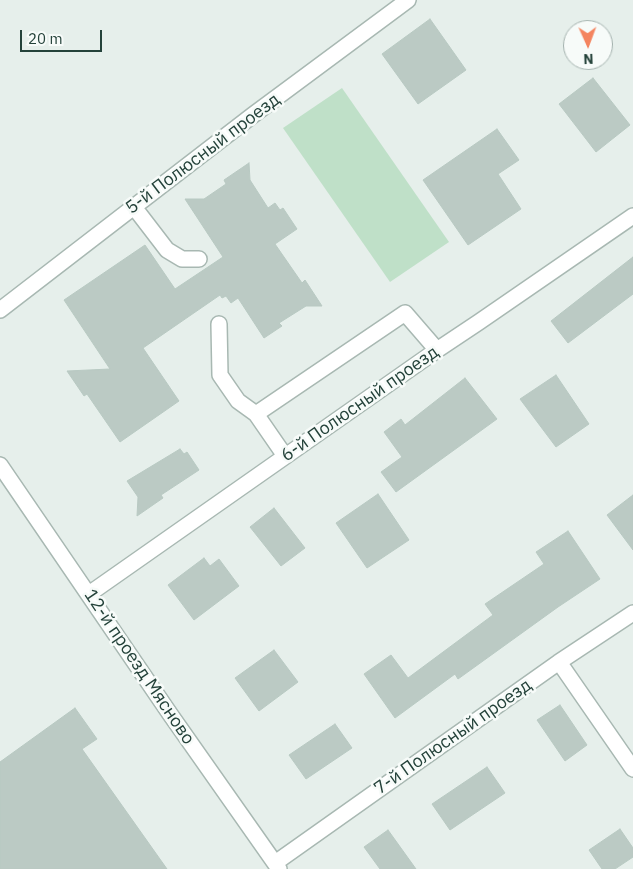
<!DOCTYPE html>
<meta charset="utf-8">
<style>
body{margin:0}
#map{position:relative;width:633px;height:869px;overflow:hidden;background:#e6efeb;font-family:"IBM Plex Sans",sans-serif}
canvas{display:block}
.north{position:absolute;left:563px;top:20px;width:50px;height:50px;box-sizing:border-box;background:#f7fbf9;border:1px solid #a3b1ad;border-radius:50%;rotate:178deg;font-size:14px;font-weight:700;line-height:20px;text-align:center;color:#24423a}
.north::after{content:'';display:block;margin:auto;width:18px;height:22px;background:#f4845f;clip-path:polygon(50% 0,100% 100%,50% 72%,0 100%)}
.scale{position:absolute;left:20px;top:30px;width:82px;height:22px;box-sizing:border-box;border:2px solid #24423a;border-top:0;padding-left:6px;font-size:15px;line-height:18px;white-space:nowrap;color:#24423a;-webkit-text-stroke:4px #f7fbf9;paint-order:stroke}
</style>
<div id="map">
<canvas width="633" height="869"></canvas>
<div class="north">N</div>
<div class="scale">20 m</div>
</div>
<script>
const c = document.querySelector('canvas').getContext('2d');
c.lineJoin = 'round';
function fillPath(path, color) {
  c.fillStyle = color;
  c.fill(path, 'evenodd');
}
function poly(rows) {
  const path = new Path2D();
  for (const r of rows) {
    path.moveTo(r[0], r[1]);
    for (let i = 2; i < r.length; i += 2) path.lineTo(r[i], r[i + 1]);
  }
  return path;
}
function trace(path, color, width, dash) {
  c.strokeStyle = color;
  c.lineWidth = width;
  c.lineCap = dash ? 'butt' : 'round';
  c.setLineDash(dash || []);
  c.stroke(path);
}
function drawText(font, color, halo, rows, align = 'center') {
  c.font = font + ' "IBM Plex Sans",sans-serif';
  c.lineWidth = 5;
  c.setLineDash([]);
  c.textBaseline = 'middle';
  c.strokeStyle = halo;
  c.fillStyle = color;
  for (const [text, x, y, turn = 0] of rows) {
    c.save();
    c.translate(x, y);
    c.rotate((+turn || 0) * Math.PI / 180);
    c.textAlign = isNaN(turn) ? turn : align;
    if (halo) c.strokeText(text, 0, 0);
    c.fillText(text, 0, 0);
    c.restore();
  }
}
fillPath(poly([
 [342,88,449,242,390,282,283,128]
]), '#bfe0c8');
const building = poly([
 [430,19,466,70,418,104,382,54,430,19],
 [593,78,630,125,596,152,559,104,593,78],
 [497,129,519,160,498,174,521,209,468,245,423,180,497,129],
 [249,163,250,180,268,208,275,203,280,210,283,208,297,229,275,244,302,283,305,280,322,306,306,306,279,323,282,326,264,338,238,298,231,303,226,296,222,298,220,295,143,348,179,401,120,442,87,394,84,396,67,371,110,369,64,300,145,245,175,289,223,257,185,199,204,199,226,184,224,180,249,163],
 [633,257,633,294,568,343,551,321,633,257],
 [556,375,589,424,556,447,520,399,556,375],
 [465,378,497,419,396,492,381,472,402,457,384,432,401,419,405,425,465,378],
 [180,449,184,454,187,452,199,470,161,495,163,498,137,516,138,497,127,481,180,449],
 [378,494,409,540,367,568,336,523,378,494],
 [633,495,633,550,607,515,633,495],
 [274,508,305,548,281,566,250,527,274,508],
 [568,531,600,579,558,607,458,679,455,674,395,718,364,674,391,655,408,678,493,615,485,604,544,564,536,552,568,531],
 [204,558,210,566,219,559,239,586,194,620,168,585,204,558],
 [274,650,298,682,259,711,235,678,274,650],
 [560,705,587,745,565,761,537,720,560,705],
 [75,708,97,739,82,749,167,869,0,869,0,762,75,708],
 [335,724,352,748,306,779,289,755,335,724],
 [487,767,505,793,450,830,432,804,487,767],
 [620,829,633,848,633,857,615,869,602,869,589,850,620,829],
 [388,830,416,869,380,869,364,847,388,830]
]);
fillPath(building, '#bbcac4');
trace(building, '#b8c9c2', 1);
const minor = poly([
 [134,207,167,250,182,259,199,259],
 [0,310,253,115,408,0],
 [219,324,220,375,238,401,256,414,285,456],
 [256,414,405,313,437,350],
 [0,465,170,714,279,869],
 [89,594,437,350,479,322,633,216],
 [559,662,633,769],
 [275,863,559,662,633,613]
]);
trace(minor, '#a8b8b2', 18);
trace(minor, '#fff', 15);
drawText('18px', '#24423a', '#f7fbf9', [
 ["5-й Полюсный проезд",203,154,-37],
 ["6-й Полюсный проезд",360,404,-35],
 ["12-й проезд Мясново",139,667,56],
 ["7-й Полюсный проезд",453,737,-35]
]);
</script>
